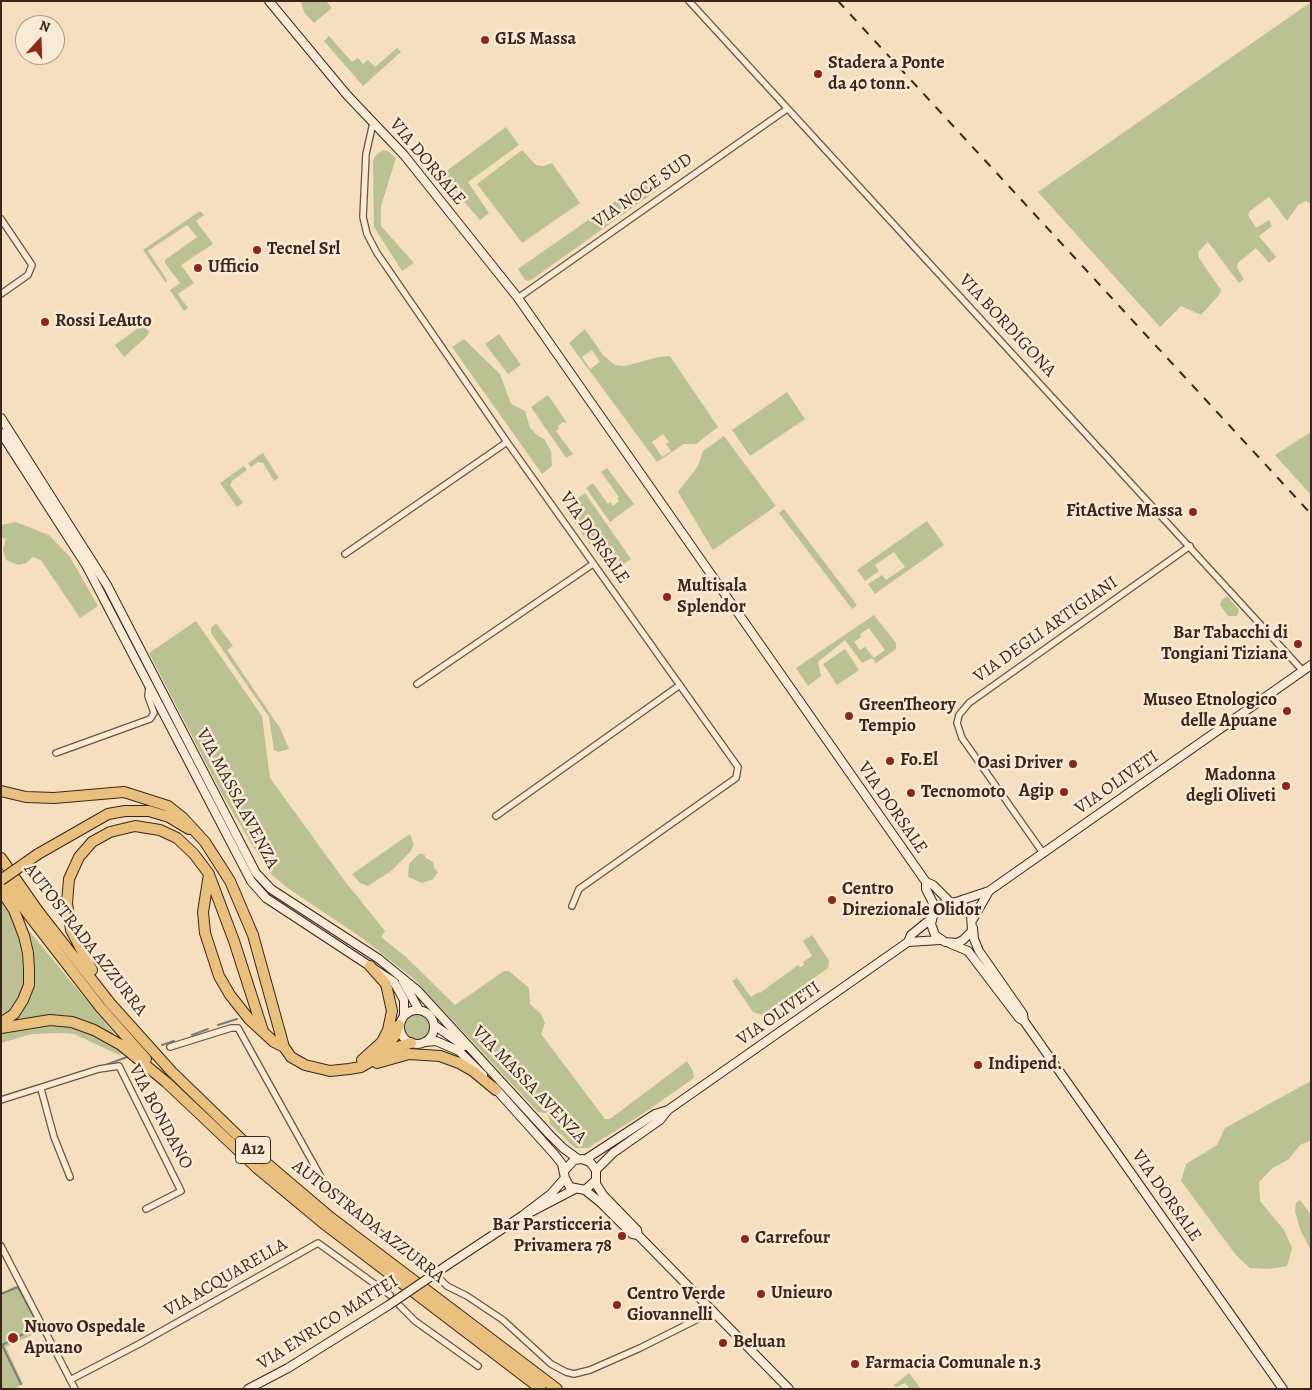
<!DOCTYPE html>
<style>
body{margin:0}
#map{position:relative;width:1312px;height:1390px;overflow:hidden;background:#f5dfbe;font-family:Alegreya,serif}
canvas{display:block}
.frame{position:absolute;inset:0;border:2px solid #3c261c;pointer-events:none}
.north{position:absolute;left:15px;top:15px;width:50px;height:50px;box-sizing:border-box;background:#f8ead5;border:1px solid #ad9c8b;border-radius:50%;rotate:20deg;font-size:14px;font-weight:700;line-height:20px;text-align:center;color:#3c261c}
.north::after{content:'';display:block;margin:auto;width:18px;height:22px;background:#8f2418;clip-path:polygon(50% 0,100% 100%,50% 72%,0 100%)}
</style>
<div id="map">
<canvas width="1312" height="1390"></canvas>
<div class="frame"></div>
<div class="north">N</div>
</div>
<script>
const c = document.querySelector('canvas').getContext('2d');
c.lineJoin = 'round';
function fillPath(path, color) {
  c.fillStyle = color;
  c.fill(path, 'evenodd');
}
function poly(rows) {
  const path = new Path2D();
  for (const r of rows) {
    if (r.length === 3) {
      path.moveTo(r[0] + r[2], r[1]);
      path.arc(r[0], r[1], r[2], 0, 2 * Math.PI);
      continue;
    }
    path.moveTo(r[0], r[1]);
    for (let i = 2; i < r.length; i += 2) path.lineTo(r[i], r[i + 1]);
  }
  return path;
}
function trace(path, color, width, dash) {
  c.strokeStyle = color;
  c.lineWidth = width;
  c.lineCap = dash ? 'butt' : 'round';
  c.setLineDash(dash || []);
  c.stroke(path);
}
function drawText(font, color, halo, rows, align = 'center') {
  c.font = font + ' Alegreya,serif';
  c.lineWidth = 5;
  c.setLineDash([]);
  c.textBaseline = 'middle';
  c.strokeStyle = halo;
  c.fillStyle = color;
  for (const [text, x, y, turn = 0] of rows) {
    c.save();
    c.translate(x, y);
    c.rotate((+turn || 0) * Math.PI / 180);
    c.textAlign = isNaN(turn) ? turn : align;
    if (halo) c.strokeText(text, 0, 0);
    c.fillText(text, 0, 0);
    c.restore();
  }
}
fillPath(poly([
 [301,1,326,1,332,8,314,23,304,12],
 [1311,2,1311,204,1306,201,1298,205,1287,221,1269,197,1250,211,1248,215,1256,228,1269,220,1272,226,1259,236,1276,257,1269,263,1256,248,1238,263,1237,268,1244,279,1239,283,1208,242,1198,252,1199,258,1221,290,1219,295,1201,315,1181,306,1160,327,1038,192],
 [329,36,352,62,358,58,363,64,368,60,375,67,397,48,401,52,363,86,324,41],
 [506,127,519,145,468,182,489,213,480,220,441,175],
 [383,150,388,151,396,158,381,206,381,226,414,263,402,271,374,227,373,161,375,156],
 [522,150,536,165,544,166,552,163,580,203,522,243,477,184],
 [654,174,663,186,534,278,529,281,525,280,518,269],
 [200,211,204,215,196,221,213,244,181,265,194,283,178,294,188,308,184,311,170,290,180,283,165,263,165,260,197,237,187,225,148,251,167,280,166,283,143,250],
 [142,325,145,326,149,332,147,336,124,357,115,345],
 [585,329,603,355,615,365,625,366,659,357,670,356,718,427,696,444,684,444,657,462,569,343],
 [592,350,600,362,590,369,582,357],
 [663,434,669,442,666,444,671,451,662,457,652,442],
 [499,334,521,365,508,374,485,344],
 [464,339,500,374,511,404,525,411,530,428,537,435,544,439,551,451,552,466,542,474,452,347],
 [787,392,805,419,750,456,732,430],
 [548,395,567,423,563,422,558,426,559,429,556,431,573,454,566,458,531,407],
 [1311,432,1311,495,1275,455],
 [724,436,776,506,713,550,678,492,698,466,703,451],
 [263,453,279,478,274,481,263,463,258,462,251,467,248,463],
 [244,466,247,470,232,481,230,485,243,503,237,507,220,483],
 [607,468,634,504,610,522,586,488,593,483,608,504,610,502,613,506,619,501,617,498,619,497,601,472],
 [585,493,631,559,610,573,564,508],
 [784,509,857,605,852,609,779,513],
 [927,521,944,545,875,594,868,584,882,575,886,580,905,567,894,552,875,565,879,571,865,581,857,570],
 [16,522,49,535,70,557,98,606,80,618,41,560,33,557,26,563,18,565,6,560,3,550,6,539,1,537,1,525],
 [1227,596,1239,610,1237,616,1228,616,1220,605,1222,600],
 [874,615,896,643,896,649,876,663,872,658,862,663,845,640,818,662,821,676,808,686,796,668],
 [869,628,885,650,874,658,865,647,860,650,854,642,861,637,860,634],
 [196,621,262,716,270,778,344,880,385,931,381,937,406,957,455,1005,504,971,509,971,529,988,530,1004,541,1014,545,1023,541,1034,605,1119,610,1119,687,1061,693,1071,694,1078,644,1113,588,1148,575,1148,550,1124,549,1117,546,1113,538,1112,414,979,362,938,286,887,269,872,257,853,222,794,149,653],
 [216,623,233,646,227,650,280,728,289,749,278,752,274,750,269,717,211,633,211,628],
 [845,649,859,670,837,685,823,664],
 [410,834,414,845,410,852,391,871,368,886,360,883,352,874],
 [419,854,424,854,426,858,433,862,434,868,438,872,433,879,422,883,408,877,409,864],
 [1,894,14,916,27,956,25,986,12,1012,1,1020],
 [25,926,116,1036,115,1038,92,1026,10,1023,32,986,34,971,32,952],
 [812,935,829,961,828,968,762,1015,753,1012,732,981,737,978,751,997,759,992,760,993,798,965,800,967,804,965,803,962,812,956,803,941],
 [416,1027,13],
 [53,1024,81,1028,127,1053,119,1055,74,1034,63,1033,32,1034,1,1043,1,1031],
 [1311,1081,1311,1140,1300,1145,1289,1159,1273,1168,1259,1182,1260,1201,1284,1230,1292,1248,1287,1266,1269,1269,1250,1268,1236,1255,1181,1181,1186,1164,1217,1145,1225,1128],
 [1300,1200,1311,1215,1311,1251,1300,1229,1295,1211,1296,1203],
 [15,1286,20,1286,43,1330,6,1347,23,1384,14,1389,1,1389,1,1293],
 [909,1373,921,1389,910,1389,905,1383,897,1387,893,1386]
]), '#bac293');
trace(poly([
 [218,1025,237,1019],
 [192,1035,208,1029],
 [162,1045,174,1041],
 [103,1066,127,1057],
 [1,1294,18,1287,39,1326,2,1345,21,1384]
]), '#787f7c', 2);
const street = poly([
 [689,1,1303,671],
 [373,123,366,154,363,217,367,234,377,253,507,442,738,767,736,778,579,889,572,906],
 [1,219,32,265,28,275,1,294],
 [518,298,787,109],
 [345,554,507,442],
 [417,684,593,564],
 [56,753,150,719,154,713,148,696,149,686],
 [496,816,680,685],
 [1043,853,962,738,957,723,959,715,969,703,1190,546],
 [170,1047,231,1028,238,1028,327,1188,336,1199,362,1220,429,1269],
 [41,1089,54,1137,70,1177],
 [1,1100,99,1069,119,1066,181,1191,146,1209],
 [1,1246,75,1389],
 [439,1278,447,1286,467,1296,503,1320,551,1364,566,1372,574,1374,590,1370,640,1348,714,1311],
 [400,1306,415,1321,478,1366],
 [70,1380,139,1344,318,1243,390,1295]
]);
const secondary = poly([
 [269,1,347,95,404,155,518,298,926,882,933,885,950,902],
 [1,418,107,585,256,873,271,889,379,959,417,990,549,1134,563,1148,578,1159],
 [1,433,86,565,251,881,266,898,394,982,404,1000,404,1015],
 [926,882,926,889,933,903,934,912,931,924,935,935,945,942,957,943,963,940,972,931,971,914,962,904,956,902,943,904,934,912],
 [956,902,989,891,1311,665],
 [973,919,989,891],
 [973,928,974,939,979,951,1023,1014,1024,1021],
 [908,942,940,940],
 [951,944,968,951,1019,1018,1024,1021,1283,1389],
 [403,981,419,1010],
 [417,1027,17],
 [434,1025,464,1046],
 [425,1042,436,1041,459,1051,483,1075],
 [494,1087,555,1155,562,1164,565,1178,570,1187,585,1190,596,1180],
 [586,1159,655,1114,668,1110,908,942,911,935,932,918],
 [565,1170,574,1160,582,1159,590,1162,596,1170,596,1184,603,1195,637,1230,638,1235,789,1389],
 [596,1170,613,1153,660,1120,668,1110],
 [585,1190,601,1203,632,1234,638,1235],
 [529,1213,575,1189],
 [449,1264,522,1216,551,1194,565,1178],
 [248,1389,288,1368,389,1305]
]);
const highway = poly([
 [1,791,26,797,54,798,124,792,168,806,183,818,205,842,230,881,253,935,284,1047,291,1057,305,1065,330,1071,349,1069,361,1067,394,1048,411,1043],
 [38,854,108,814,125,811,149,811,169,817,189,829],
 [1,858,38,911,110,1003,172,1072,264,1161,330,1217,557,1389],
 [1,875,28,914,100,1007,146,1059],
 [210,877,234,941,263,1031],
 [1,890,14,910,24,936,28,953,29,969,29,985,23,1000,14,1014,1,1023],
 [92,970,71,930,67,903,69,879,79,857,92,842,110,832,135,826,160,830,177,838,194,854,209,874,203,912,205,933,219,976,230,995,249,1019,274,1042,284,1047],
 [1,1028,50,1020,72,1022,94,1030,121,1045,166,1082,258,1169,323,1223,541,1389],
 [382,1049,394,1037,399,1025],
 [362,1060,382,1042,388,1030,392,1011,386,984,370,966],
 [377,1063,409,1054,440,1056,459,1063,473,1071,496,1090]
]);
trace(street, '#6a5444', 8);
trace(secondary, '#3c261c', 10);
trace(highway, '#3c261c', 12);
trace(street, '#f8ead5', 5.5);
trace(secondary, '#f8ead5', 8);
trace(highway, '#eac07f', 10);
trace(poly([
 [838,1,1311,514]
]), '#3c261c', 2, [9, 9]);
const secondaryBridge = poly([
 [389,1305,449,1264]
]);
const highwayBridge = poly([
 [1,880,38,854]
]);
trace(secondaryBridge, '#3c261c', 10, []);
trace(highwayBridge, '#3c261c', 12, []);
trace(secondaryBridge, '#f8ead5', 8);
trace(highwayBridge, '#eac07f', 10);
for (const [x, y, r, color] of [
 [485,40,5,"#8f2418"],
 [818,74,5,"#8f2418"],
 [257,250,5,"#8f2418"],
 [198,268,5,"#8f2418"],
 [45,322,5,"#8f2418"],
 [1193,512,5,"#8f2418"],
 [667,597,5,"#8f2418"],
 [1298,644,5,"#8f2418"],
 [1287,711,5,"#8f2418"],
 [849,716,5,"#8f2418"],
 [890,761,5,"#8f2418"],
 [1073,764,5,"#8f2418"],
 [1286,786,5,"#8f2418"],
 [1064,792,5,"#8f2418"],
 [911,793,5,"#8f2418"],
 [832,900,5,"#8f2418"],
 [978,1065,5,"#8f2418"],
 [622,1236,5,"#8f2418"],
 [745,1239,5,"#8f2418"],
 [761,1294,5,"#8f2418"],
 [617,1305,5,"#8f2418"],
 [13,1338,6,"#8f2418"],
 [723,1343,5,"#8f2418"],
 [855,1364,5,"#8f2418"]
]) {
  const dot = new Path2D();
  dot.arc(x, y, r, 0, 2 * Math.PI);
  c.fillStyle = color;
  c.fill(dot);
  trace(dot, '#f8ead5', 2);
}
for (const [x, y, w] of [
 [253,1150,35]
]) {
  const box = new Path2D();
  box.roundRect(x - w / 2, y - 13.5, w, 27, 4);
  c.fillStyle = '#f8ead5';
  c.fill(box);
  trace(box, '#3c261c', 1);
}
drawText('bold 16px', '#3c261c', null, [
 ["A12",253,1150]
]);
drawText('bold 18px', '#3c261c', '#f8ead5', [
 ["GLS Massa",495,40],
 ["Stadera a Ponte",828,64],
 ["da 40 tonn.",828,85],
 ["Tecnel Srl",267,250],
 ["Ufficio",208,268],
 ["Rossi LeAuto",55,322],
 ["FitActive Massa",1183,512,"right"],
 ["Multisala",677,587],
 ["Splendor",677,608],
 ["Bar Tabacchi di",1288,634,"right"],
 ["Tongiani Tiziana",1288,655,"right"],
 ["Museo Etnologico",1277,701,"right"],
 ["delle Apuane",1277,722,"right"],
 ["GreenTheory",859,706],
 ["Tempio",859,727],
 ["Fo.El",900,761],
 ["Oasi Driver",1063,764,"right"],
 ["Madonna",1276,776,"right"],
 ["degli Oliveti",1276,797,"right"],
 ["Agip",1054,792,"right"],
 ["Tecnomoto",921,793],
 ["Centro",842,890],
 ["Direzionale Olidor",842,911],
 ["Indipend.",988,1065],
 ["Bar Parsticceria",612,1226,"right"],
 ["Privamera 78",612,1247,"right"],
 ["Carrefour",755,1239],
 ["Unieuro",771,1294],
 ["Centro Verde",627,1295],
 ["Giovannelli",627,1316],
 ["Nuovo Ospedale",24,1328],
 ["Apuano",24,1349],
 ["Beluan",733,1343],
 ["Farmacia Comunale n.3",865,1364]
], 'left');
drawText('18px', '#3c261c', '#f8ead5', [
 ["VIA DORSALE",427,162,50],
 ["VIA NOCE SUD",643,191,-35],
 ["VIA BORDIGONA",1007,326,47],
 ["VIA DORSALE",594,538,55],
 ["VIA DEGLI ARTIGIANI",1046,630,-35],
 ["VIA OLIVETI",1117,783,-35],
 ["VIA MASSA AVENZA",237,799,62],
 ["VIA DORSALE",892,808,55],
 ["AUTOSTRADA AZZURRA",85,940,52],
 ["VIA OLIVETI",779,1014,-35],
 ["VIA MASSA AVENZA",529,1085,46],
 ["VIA BONDANO",160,1117,62],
 ["VIA DORSALE",1166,1196,55],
 ["AUTOSTRADA AZZURRA",368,1222,38],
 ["VIA ACQUARELLA",226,1278,-30],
 ["VIA ENRICO MATTEI",328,1323,-32]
]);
</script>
